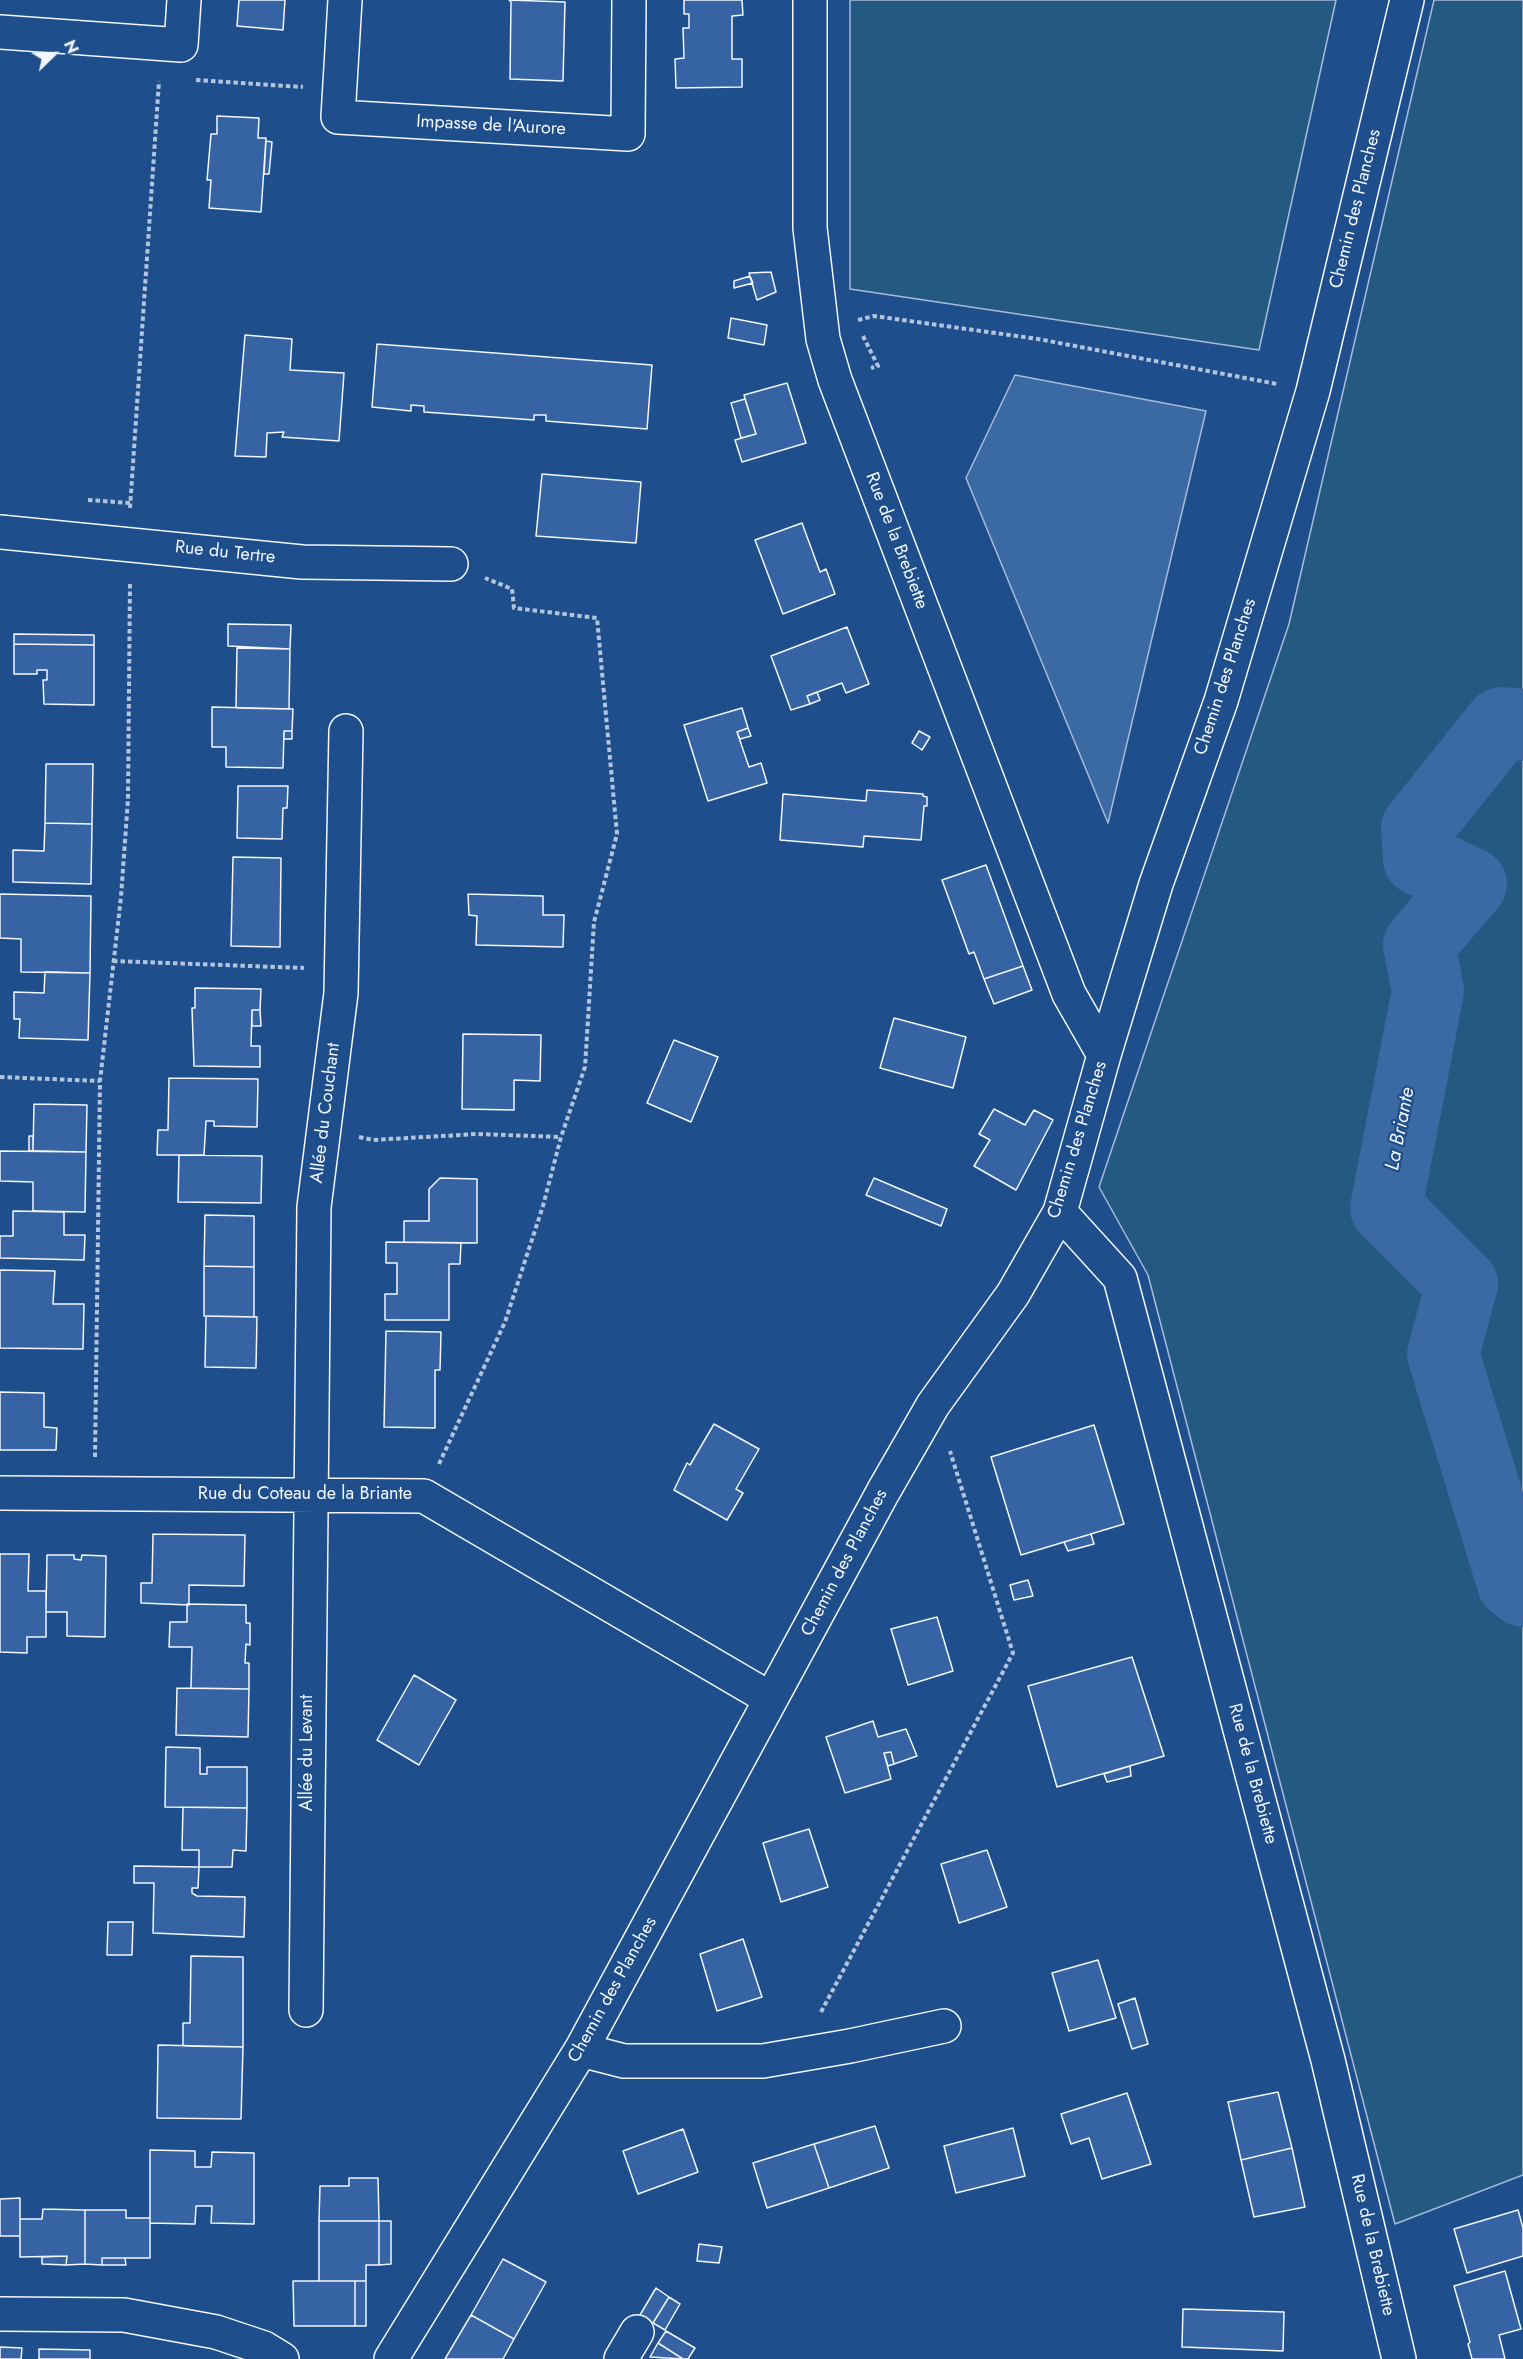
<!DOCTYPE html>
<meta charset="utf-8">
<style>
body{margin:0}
#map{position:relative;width:1523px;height:2359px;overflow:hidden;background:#1f4e8c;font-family:Jost,sans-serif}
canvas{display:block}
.north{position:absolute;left:24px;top:24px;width:60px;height:60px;-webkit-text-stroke:4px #1f4e8c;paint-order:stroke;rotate:67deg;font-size:16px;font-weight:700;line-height:24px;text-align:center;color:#f2f6ff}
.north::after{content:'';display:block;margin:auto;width:21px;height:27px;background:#f2f6ff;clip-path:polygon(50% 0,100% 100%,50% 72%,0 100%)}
</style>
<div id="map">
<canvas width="1523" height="2359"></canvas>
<div class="north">N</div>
</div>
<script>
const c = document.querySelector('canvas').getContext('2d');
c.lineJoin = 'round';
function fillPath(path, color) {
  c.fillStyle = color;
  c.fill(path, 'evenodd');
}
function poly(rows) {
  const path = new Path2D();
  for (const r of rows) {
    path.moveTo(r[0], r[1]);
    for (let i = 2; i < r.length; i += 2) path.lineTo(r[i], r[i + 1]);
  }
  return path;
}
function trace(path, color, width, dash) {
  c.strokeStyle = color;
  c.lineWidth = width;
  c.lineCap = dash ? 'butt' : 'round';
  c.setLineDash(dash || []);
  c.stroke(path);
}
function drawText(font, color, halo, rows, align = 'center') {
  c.font = font + ' Jost,sans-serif';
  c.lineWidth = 4.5;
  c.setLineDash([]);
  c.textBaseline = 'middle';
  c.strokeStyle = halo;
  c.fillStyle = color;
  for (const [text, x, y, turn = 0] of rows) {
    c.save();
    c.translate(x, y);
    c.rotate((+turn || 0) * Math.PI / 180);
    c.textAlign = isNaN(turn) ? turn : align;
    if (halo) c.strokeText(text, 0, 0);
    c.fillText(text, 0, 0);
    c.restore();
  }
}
const green = poly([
 [850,0,1336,0,1259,350,850,289,850,0],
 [1434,0,1523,0,1523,2175,1395,2224,1148,1275,1099,1187,1289,624,1434,0]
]);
fillPath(green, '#245a82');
trace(green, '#a8bbd7', 1.5);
const water = poly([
 [1015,375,1206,411,1108,823,966,478,1015,375]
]);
fillPath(water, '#3b69a3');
trace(water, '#a8bbd7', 1.5);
trace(poly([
 [1523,725,1501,723,1417,828,1419,859,1471,884,1419,945,1428,991,1386,1208,1462,1284,1443,1354,1513,1583,1523,1591]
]), '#3b69a3', 72);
const building = poly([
 [239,0,285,0,283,30,237,26,239,0],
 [509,0,565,2,563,81,510,79,511,2,509,0],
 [684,0,742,0,743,15,732,16,732,59,742,59,742,87,676,88,675,59,684,58,683,28,689,28,689,14,684,14,684,0],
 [217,116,259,118,258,138,266,138,261,212,209,208,211,180,207,180,211,134,217,134,217,116],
 [266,141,272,142,269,174,264,174,266,141],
 [771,272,776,292,757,300,749,273,771,272],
 [750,276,753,283,734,288,734,281,750,276],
 [731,318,767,325,764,345,728,338,731,318],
 [245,335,292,339,290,370,344,373,339,441,282,437,284,432,267,433,266,457,235,456,245,335],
 [377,344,652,365,647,429,546,421,546,415,534,415,534,420,424,412,424,406,411,405,411,411,372,407,377,344],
 [787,383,806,443,742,462,735,440,756,434,744,395,787,383],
 [745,399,756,434,741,438,731,403,745,399],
 [542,474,641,482,636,543,536,536,542,474],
 [802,523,820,572,826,569,835,594,783,614,755,540,802,523],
 [228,624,291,625,290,649,228,646,228,624],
 [847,627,869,684,846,693,842,683,807,696,810,704,791,710,771,656,847,627],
 [14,634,94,635,94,645,14,644,14,634],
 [14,644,94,645,94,705,44,704,43,680,47,680,47,670,37,670,37,674,14,674,14,644],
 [237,648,290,649,289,709,236,708,237,648],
 [817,692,820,700,810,704,807,696,817,692],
 [212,707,293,709,292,731,284,731,283,768,226,767,226,747,212,747,212,707],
 [742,708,748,728,737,732,749,767,761,763,767,783,708,801,684,725,742,708],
 [748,728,751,736,740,739,737,732,748,728],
 [284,731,292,731,292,739,284,739,284,731],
 [919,731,930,737,922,750,912,743,919,731],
 [46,764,93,764,92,824,45,823,46,764],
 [238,786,288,786,287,808,283,808,282,839,237,838,238,786],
 [867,790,923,794,923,796,927,797,927,806,924,806,921,840,864,836,863,847,780,840,783,794,866,801,867,790],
 [45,823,92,824,91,884,13,882,13,850,44,851,45,823],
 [233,857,281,858,280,947,231,946,233,857],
 [986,865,1023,966,984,979,974,952,969,954,942,880,986,865],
 [0,894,91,896,90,973,21,972,21,939,0,938,0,894],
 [468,894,543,896,543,915,564,915,563,947,476,945,477,916,469,915,468,894],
 [1023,966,1032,990,994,1004,984,979,1023,966],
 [45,972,90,973,88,1040,19,1038,20,1019,14,1019,14,992,44,993,45,972],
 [195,988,261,989,260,1010,252,1010,251,1046,260,1046,260,1067,194,1066,192,1008,195,1008,195,988],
 [252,1010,260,1010,261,1026,252,1026,252,1010],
 [894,1018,966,1037,953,1088,880,1068,894,1018],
 [463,1034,541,1035,540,1081,514,1080,514,1110,462,1109,463,1034],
 [674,1040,718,1057,691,1122,647,1103,674,1040],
 [169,1078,258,1079,257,1127,214,1126,214,1121,206,1121,204,1155,157,1155,158,1130,168,1130,169,1078],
 [34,1104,87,1105,86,1152,33,1151,34,1104],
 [994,1109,1025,1125,1034,1110,1053,1120,1016,1190,974,1166,990,1140,979,1134,994,1109],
 [29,1136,33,1136,33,1151,29,1151,29,1136],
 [0,1151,86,1152,85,1212,33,1211,33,1182,0,1181,0,1151],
 [179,1155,262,1156,261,1203,178,1202,179,1155],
 [440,1178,477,1179,477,1243,404,1242,404,1221,429,1221,429,1189,440,1178],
 [874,1178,947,1209,941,1226,866,1195,874,1178],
 [13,1211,64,1212,64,1235,85,1235,84,1260,0,1258,0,1236,13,1236,13,1211],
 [205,1215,254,1216,254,1267,204,1266,205,1215],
 [386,1242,461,1243,460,1264,449,1264,449,1320,385,1320,385,1294,397,1294,397,1263,386,1263,386,1242],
 [204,1266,254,1267,254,1317,204,1316,204,1266],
 [0,1270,55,1271,53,1304,84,1304,83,1349,0,1348,0,1270],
 [206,1316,257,1317,256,1368,205,1367,206,1316],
 [386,1331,441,1332,440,1370,435,1370,435,1428,384,1427,386,1331],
 [0,1392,44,1393,44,1427,57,1428,56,1450,0,1450,0,1392],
 [714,1424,759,1449,736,1489,743,1493,727,1520,674,1490,687,1463,690,1465,714,1424],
 [1094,1425,1124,1524,1021,1555,991,1457,1094,1425],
 [153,1534,245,1535,244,1586,189,1585,189,1605,141,1603,141,1583,152,1583,153,1534],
 [1091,1534,1094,1544,1068,1551,1064,1542,1091,1534],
 [0,1554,29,1554,28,1591,46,1591,46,1637,27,1637,27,1653,0,1652,0,1554],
 [47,1555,74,1555,74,1559,81,1560,82,1555,106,1556,105,1637,67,1636,67,1612,46,1612,47,1555],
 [1028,1580,1033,1596,1014,1600,1010,1585,1028,1580],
 [187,1604,246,1605,246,1623,250,1623,250,1645,246,1644,245,1663,249,1663,249,1689,191,1688,192,1647,169,1647,170,1622,187,1622,187,1604],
 [937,1617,953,1671,908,1685,891,1629,937,1617],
 [1132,1657,1164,1756,1057,1787,1028,1686,1132,1657],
 [414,1675,456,1700,419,1765,377,1740,414,1675],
 [177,1688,249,1689,248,1737,176,1735,177,1688],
 [873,1721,878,1737,906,1729,917,1756,894,1764,891,1752,884,1753,891,1779,845,1793,826,1737,873,1721],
 [166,1747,200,1748,200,1774,207,1774,207,1767,247,1767,247,1808,165,1807,166,1747],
 [891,1752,894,1764,888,1766,884,1753,891,1752],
 [1130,1766,1131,1776,1107,1782,1104,1774,1130,1766],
 [183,1807,247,1808,246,1851,233,1850,232,1867,199,1867,199,1850,182,1850,183,1807],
 [809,1829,828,1887,781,1902,763,1843,809,1829],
 [987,1850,1007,1907,959,1923,941,1864,987,1850],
 [134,1866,199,1867,198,1888,192,1888,192,1893,197,1896,245,1897,244,1937,153,1933,154,1883,134,1883,134,1866],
 [108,1922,133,1922,132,1955,107,1955,108,1922],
 [743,1939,762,1997,717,2011,700,1954,743,1939],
 [191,1956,243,1957,243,2047,183,2046,183,2023,190,2023,191,1956],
 [1098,1960,1116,2018,1069,2031,1052,1973,1098,1960],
 [1135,1998,1148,2044,1132,2049,1118,2004,1135,1998],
 [158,2045,243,2047,241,2119,157,2118,158,2045],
 [1278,2092,1292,2148,1241,2160,1228,2102,1278,2092],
 [1127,2093,1151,2164,1102,2179,1089,2138,1071,2144,1061,2114,1127,2093],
 [875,2126,889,2168,829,2188,814,2144,875,2126],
 [1013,2128,1025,2176,956,2193,944,2146,1013,2128],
 [683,2129,698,2172,638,2194,623,2151,683,2129],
 [814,2144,829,2188,767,2208,753,2163,814,2144],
 [1292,2148,1305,2207,1254,2217,1241,2160,1292,2148],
 [150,2150,195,2151,195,2167,211,2167,212,2152,254,2153,254,2224,211,2223,212,2206,196,2206,195,2224,150,2223,150,2150],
 [349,2178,378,2178,379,2221,319,2221,320,2186,349,2186,349,2178],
 [20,2198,20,2236,0,2236,0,2199,20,2198],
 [43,2209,85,2210,85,2264,66,2265,67,2256,20,2257,20,2219,42,2219,43,2209],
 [85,2210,126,2210,126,2218,150,2218,150,2258,102,2258,102,2265,85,2264,85,2210],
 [1518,2210,1523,2228,1523,2256,1467,2273,1454,2229,1518,2210],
 [319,2221,379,2221,379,2265,366,2265,366,2281,319,2281,319,2221],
 [379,2221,391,2221,391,2264,379,2265,379,2221],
 [699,2244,722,2247,719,2263,697,2261,699,2244],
 [67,2256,66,2265,42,2264,42,2257,67,2256],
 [102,2258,125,2258,126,2265,102,2265,102,2258],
 [503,2259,546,2282,514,2339,471,2315,503,2259],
 [1505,2271,1521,2329,1499,2335,1505,2359,1472,2359,1468,2344,1470,2342,1454,2286,1505,2271],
 [293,2281,355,2281,355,2326,294,2326,293,2281],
 [355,2281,366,2281,366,2326,355,2326,355,2281],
 [656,2288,669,2297,653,2323,640,2315,656,2288],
 [669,2297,680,2304,665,2330,653,2323,669,2297],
 [1183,2309,1284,2312,1283,2351,1182,2347,1183,2309],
 [471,2315,514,2339,503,2359,445,2359,471,2315],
 [666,2331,695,2348,688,2359,683,2359,658,2343,666,2331],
 [658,2343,683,2359,650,2357,658,2343],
 [0,2347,22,2348,21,2359,0,2359,0,2347],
 [39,2349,90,2350,90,2359,39,2359,39,2349]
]);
fillPath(building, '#3563a3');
trace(building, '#f2f6ff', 1.5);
const street = poly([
 [345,0,338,117,628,134,629,0],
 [810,0,810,228,823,339,835,380,1069,994,1104,1055],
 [0,32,181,45,184,0],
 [0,532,302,562,451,564],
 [1060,1212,1120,1278,1328,2060,1399,2359],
 [0,1493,424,1496,771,1699],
 [306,2010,314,1207,341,993,346,731],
 [581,2050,624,2061,763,2061,850,2046,944,2026],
 [0,2314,124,2315,216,2332,264,2348,282,2359],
 [391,2359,581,2050,883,1492,933,1405,1013,1294,1060,1212,1104,1055,1156,884,1221,701,1313,391,1407,0],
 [621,2359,637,2332]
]);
trace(street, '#f2f6ff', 36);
trace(poly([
 [196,80,303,87],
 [858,320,874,316,1038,339,1277,384],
 [863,336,878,366,871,368],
 [88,500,130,503],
 [130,508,159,81],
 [113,961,304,968],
 [0,1077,100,1081],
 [359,1137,373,1140,477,1134,561,1137],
 [95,1457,100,1081,121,897,128,799,130,581],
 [439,1464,505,1322,543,1206,561,1137,585,1067,594,922,617,834,597,618,514,608,512,589,485,578],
 [821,2012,1013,1653,950,1451]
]), '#b3c4dc', 4, [4.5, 3]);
trace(street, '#1f4e8c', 33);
drawText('18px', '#f2f6ff', '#1f4e8c', [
 ["Impasse de l'Aurore",491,126,3],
 ["Chemin des Planches",1356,209,-76],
 ["Rue de la Brebiette",896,541,69],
 ["Rue du Tertre",225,553,6],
 ["Chemin des Planches",1226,677,-72],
 ["Allée du Couchant",326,1113,-83],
 ["Chemin des Planches",1078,1140,-73],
 ["Rue du Coteau de la Briante",305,1495],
 ["Chemin des Planches",845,1563,-62],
 ["Allée du Levant",308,1753,-90],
 ["Rue de la Brebiette",1252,1774,75],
 ["Chemin des Planches",613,1990,-61],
 ["Rue de la Brebiette",1372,2245,77]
]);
drawText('italic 20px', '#f2f6ff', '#1f4e8c', [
 ["La Briante",1401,1129,-79]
]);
</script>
